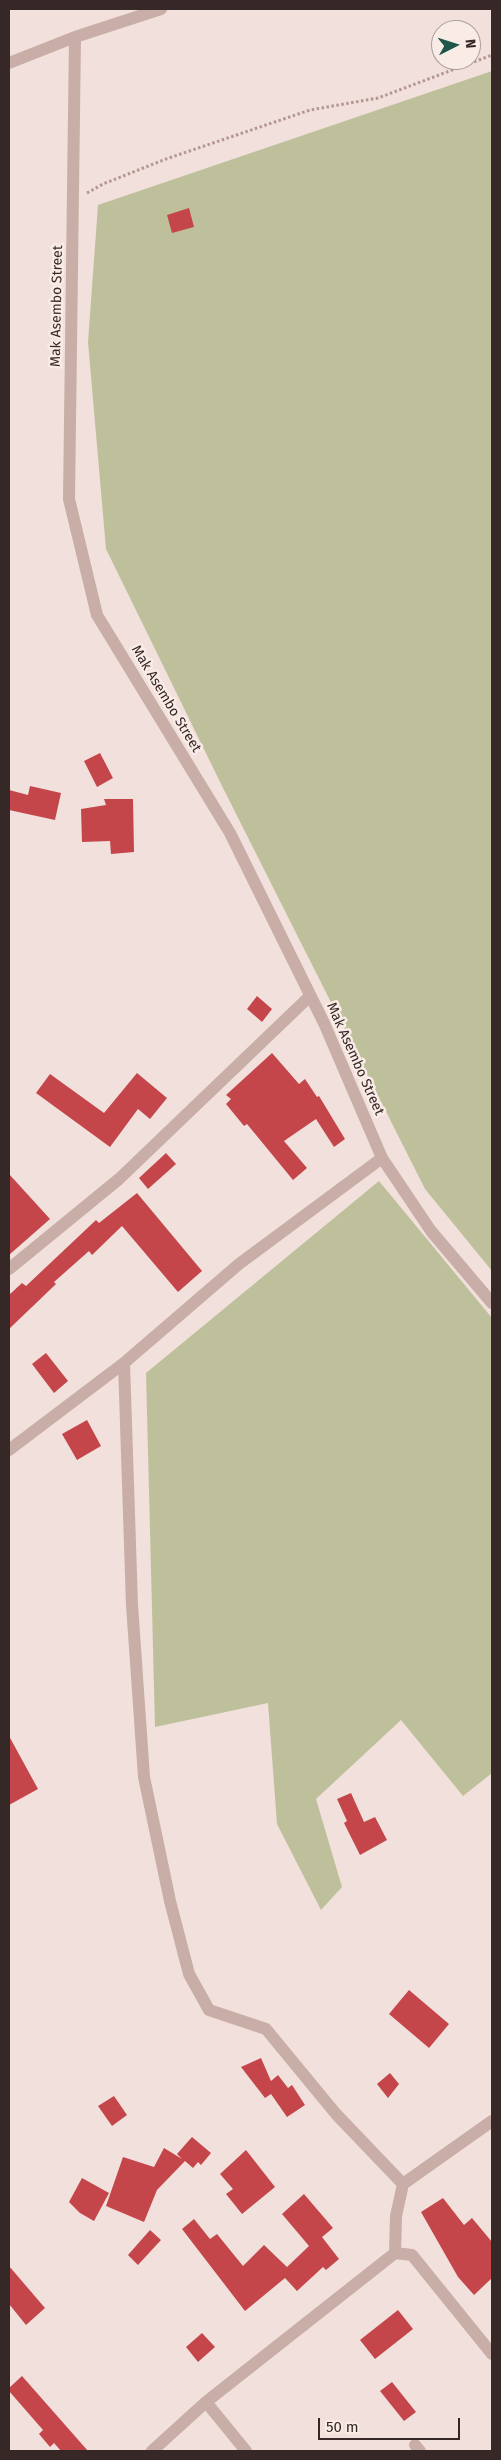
<!DOCTYPE html>
<style>
body{margin:0}
#map{position:relative;width:501px;height:2460px;overflow:hidden;background:#f1e0db;font-family:"Fira Sans",sans-serif}
canvas{display:block}
.frame{position:absolute;inset:0;border:10px solid #362827;pointer-events:none}
.north{position:absolute;left:431px;top:20px;width:50px;height:50px;box-sizing:border-box;background:#f9ece7;border:1px solid #ab9e9a;border-radius:50%;rotate:85deg;font-size:14px;font-weight:700;line-height:20px;text-align:center;color:#362827}
.north::after{content:'';display:block;margin:auto;width:18px;height:22px;background:#1e564a;clip-path:polygon(50% 0,100% 100%,50% 72%,0 100%)}
.scale{position:absolute;left:318px;top:2418px;width:142px;height:22px;box-sizing:border-box;border:2px solid #362827;border-top:0;padding-left:6px;font-size:15px;line-height:18px;white-space:nowrap;color:#362827;-webkit-text-stroke:4px #f9ece7;paint-order:stroke}
</style>
<div id="map">
<canvas width="501" height="2460"></canvas>
<div class="frame"></div>
<div class="north">N</div>
<div class="scale">50 m</div>
</div>
<script>
const c = document.querySelector('canvas').getContext('2d');
c.lineJoin = 'round';
function fillPath(path, color) {
  c.fillStyle = color;
  c.fill(path, 'evenodd');
}
function poly(rows) {
  const path = new Path2D();
  for (const r of rows) {
    path.moveTo(r[0], r[1]);
    for (let i = 2; i < r.length; i += 2) path.lineTo(r[i], r[i + 1]);
  }
  return path;
}
function trace(path, color, width, dash) {
  c.strokeStyle = color;
  c.lineWidth = width;
  c.lineCap = dash ? 'butt' : 'round';
  c.setLineDash(dash || []);
  c.stroke(path);
}
function drawText(font, color, halo, rows, align = 'center') {
  c.font = font + ' "Fira Sans",sans-serif';
  c.lineWidth = 5;
  c.setLineDash([]);
  c.textBaseline = 'middle';
  c.strokeStyle = halo;
  c.fillStyle = color;
  for (const [text, x, y, turn = 0] of rows) {
    c.save();
    c.translate(x, y);
    c.rotate((+turn || 0) * Math.PI / 180);
    c.textAlign = isNaN(turn) ? turn : align;
    if (halo) c.strokeText(text, 0, 0);
    c.fillText(text, 0, 0);
    c.restore();
  }
}
fillPath(poly([
 [492,71,492,1271,425,1189,223,788,106,549,88,342,98,205],
 [379,1181,492,1318,492,1773,463,1796,401,1720,316,1799,342,1887,321,1910,277,1824,268,1703,155,1727,146,1373]
]), '#bec09b');
fillPath(poly([
 [189,208,194,227,172,233,167,215],
 [100,753,113,778,97,787,84,761],
 [30,786,61,793,55,820,9,810,9,790,28,795],
 [104,799,133,799,134,852,111,854,110,841,82,842,81,809,106,805],
 [257,996,272,1009,262,1022,247,1009],
 [272,1053,299,1084,305,1079,317,1097,319,1096,345,1139,334,1147,316,1119,284,1141,307,1168,293,1180,247,1124,244,1126,226,1104,231,1099,226,1095],
 [137,1073,167,1098,150,1119,138,1109,110,1147,36,1093,50,1074,104,1113],
 [166,1153,176,1164,148,1189,139,1178],
 [9,1174,50,1219,9,1255],
 [137,1193,202,1271,178,1292,122,1226,92,1255,89,1251,54,1282,56,1284,9,1329,9,1295,22,1283,26,1286,96,1220,99,1223],
 [46,1353,68,1381,54,1393,32,1364],
 [87,1420,101,1446,77,1460,62,1434],
 [9,1736,38,1789,9,1805],
 [351,1793,364,1822,375,1817,387,1840,360,1855,344,1823,347,1821,337,1799],
 [409,1990,449,2024,429,2048,389,2014],
 [261,2058,271,2081,278,2075,288,2088,292,2085,305,2105,287,2117,271,2094,265,2098,241,2067],
 [390,2073,399,2084,388,2098,377,2084],
 [114,2096,127,2115,112,2126,98,2106],
 [192,2137,211,2153,201,2165,198,2162,193,2168,185,2161,157,2190,144,2222,106,2206,123,2157,154,2167,164,2148,182,2159,177,2154],
 [246,2150,275,2187,242,2214,226,2194,233,2189,220,2174],
 [82,2178,109,2193,94,2221,80,2213,69,2202],
 [304,2194,333,2228,322,2237,339,2259,326,2270,323,2267,297,2291,285,2278,245,2311,182,2229,194,2219,210,2239,217,2234,243,2266,264,2245,287,2267,309,2246,282,2214],
 [443,2198,464,2225,472,2218,492,2242,492,2278,474,2295,458,2277,421,2212],
 [150,2230,161,2240,138,2265,128,2255],
 [9,2266,45,2308,26,2325,9,2304],
 [398,2310,413,2329,375,2359,360,2340],
 [202,2333,215,2347,198,2362,186,2347],
 [22,2376,88,2451,61,2451,54,2443,50,2447,39,2434,43,2430,9,2391,9,2388],
 [392,2382,416,2412,404,2421,380,2391]
]), '#c4464b');
trace(poly([
 [87,193,103,184,166,159,310,110,378,98,492,55]
]), '#b59691', 3, [2.5, 2.5]);
trace(poly([
 [75,37,69,499,97,615,230,833,324,1023,382,1158,431,1231,492,1303],
 [9,63,75,37,161,9],
 [9,1269,119,1179,310,996],
 [124,1363,132,1605,144,1777,170,1901,189,1974,209,2010,266,2029,336,2114,403,2184],
 [9,1450,124,1363,239,1264,382,1158],
 [395,2253,396,2216,403,2184,492,2121],
 [206,2402,246,2451],
 [415,2445,420,2451],
 [152,2451,206,2402,395,2253,412,2255,492,2354]
]), '#c9ada7', 12);
drawText('14px', '#362827', '#f9ece7', [
 ["Mak Asembo Street",57,306,-89],
 ["Mak Asembo Street",166,699,59],
 ["Mak Asembo Street",355,1059,66]
]);
</script>
